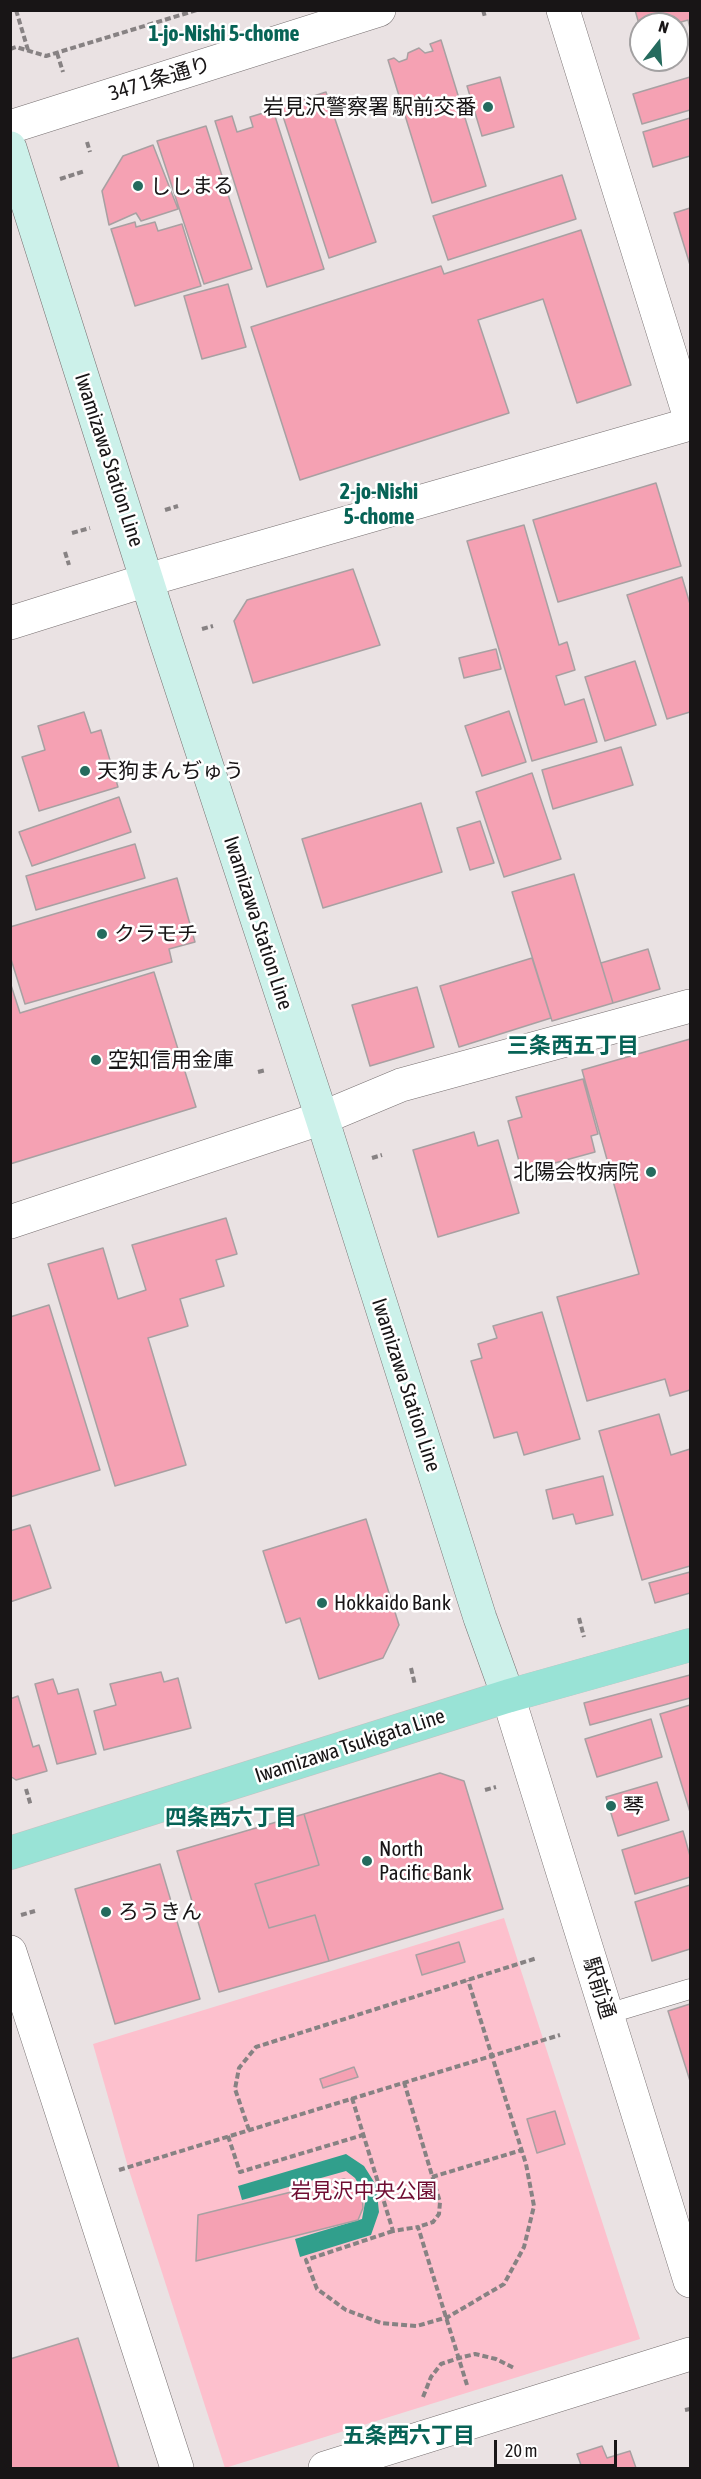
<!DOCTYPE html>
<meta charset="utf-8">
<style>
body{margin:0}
#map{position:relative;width:701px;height:2479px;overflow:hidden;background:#eae2e3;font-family:"Asap Condensed",sans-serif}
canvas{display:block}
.frame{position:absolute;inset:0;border:12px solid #181516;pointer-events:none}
.north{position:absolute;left:629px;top:12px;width:60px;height:60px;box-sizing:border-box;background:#fff;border:2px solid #a3a1a2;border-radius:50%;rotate:17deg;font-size:16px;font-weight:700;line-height:24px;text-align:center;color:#181516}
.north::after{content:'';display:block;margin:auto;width:21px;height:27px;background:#256b5e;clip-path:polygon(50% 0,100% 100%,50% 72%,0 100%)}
.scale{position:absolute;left:494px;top:2440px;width:123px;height:27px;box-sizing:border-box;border:3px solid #181516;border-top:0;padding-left:8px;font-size:18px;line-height:21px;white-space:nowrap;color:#181516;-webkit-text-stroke:4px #fff;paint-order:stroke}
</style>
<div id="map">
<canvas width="701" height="2479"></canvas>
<div class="frame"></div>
<div class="north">N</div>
<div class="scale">20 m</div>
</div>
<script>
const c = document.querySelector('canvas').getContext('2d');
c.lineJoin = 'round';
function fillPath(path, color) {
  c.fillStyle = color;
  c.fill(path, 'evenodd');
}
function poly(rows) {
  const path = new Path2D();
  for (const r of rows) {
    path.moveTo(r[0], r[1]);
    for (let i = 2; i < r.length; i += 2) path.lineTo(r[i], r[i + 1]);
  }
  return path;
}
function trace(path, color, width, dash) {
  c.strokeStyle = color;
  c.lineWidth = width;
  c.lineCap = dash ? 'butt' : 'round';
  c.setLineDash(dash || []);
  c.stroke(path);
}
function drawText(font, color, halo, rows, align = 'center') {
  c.font = font + ' "Asap Condensed","Noto Sans JP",sans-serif';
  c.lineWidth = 5;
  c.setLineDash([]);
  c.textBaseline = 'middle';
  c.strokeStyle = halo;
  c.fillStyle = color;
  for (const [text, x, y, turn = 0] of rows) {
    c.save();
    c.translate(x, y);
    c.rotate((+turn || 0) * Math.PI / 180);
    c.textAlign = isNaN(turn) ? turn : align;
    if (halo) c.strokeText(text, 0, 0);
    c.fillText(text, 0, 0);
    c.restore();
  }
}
fillPath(poly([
 [504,1918,640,2339,225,2468,128,2167,93,2044]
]), '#fdc0cd');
fillPath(poly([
 [346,2154,364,2166,376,2185,379,2212,371,2235,300,2257,295,2239,362,2219,366,2197,355,2178,346,2171,242,2200,238,2186]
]), '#319f8c');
const building = poly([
 [635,10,690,10,690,28,688,20,674,24,641,24,641,31,635,10],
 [441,40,486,186,432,203,388,60,394,58,399,62,407,59,408,53,419,48,425,53,433,51,430,44,441,40],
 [500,77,514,127,482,136,467,86,500,77],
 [690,77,690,110,642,124,633,94,690,77],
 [326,92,376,242,329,258,280,107,326,92],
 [273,110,324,269,267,287,215,121,232,116,237,132,253,127,250,117,273,110],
 [690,118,690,156,653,167,643,132,690,118],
 [206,126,252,269,204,284,157,141,206,126],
 [153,145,178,209,141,221,136,213,109,225,102,191,123,156,153,145],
 [562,175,576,219,448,260,433,216,562,175],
 [690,208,690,265,674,213,690,208],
 [135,222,136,227,155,222,158,231,182,224,201,286,135,306,111,229,135,222],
 [581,230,631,385,577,403,543,299,478,320,509,413,300,480,251,327,441,266,444,274,581,230],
 [228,284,246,347,202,359,184,296,228,284],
 [656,483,681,566,558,602,533,520,656,483],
 [524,525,559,645,567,642,575,670,556,676,565,705,584,699,597,742,532,761,467,541,524,525],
 [353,569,380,645,253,683,234,621,247,600,353,569],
 [682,577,690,604,690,712,667,719,627,595,682,577],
 [496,649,501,669,464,678,459,658,496,649],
 [635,661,656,725,605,741,585,677,635,661],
 [509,711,526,762,482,776,465,726,509,711],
 [84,712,91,733,101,730,118,787,39,811,22,757,45,750,38,726,84,712],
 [621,747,633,785,553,809,542,770,621,747],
 [532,773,561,859,504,877,476,792,532,773],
 [119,797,131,832,32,866,19,832,119,797],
 [421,803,442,872,323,908,302,839,421,803],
 [480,821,494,863,470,870,457,828,480,821],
 [135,844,145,878,36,910,26,876,135,844],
 [574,874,613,1003,552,1021,512,892,574,874],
 [177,878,195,942,169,949,172,962,25,1004,10,956,10,927,177,878],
 [648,949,660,989,613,1003,601,963,648,949],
 [532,958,551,1018,459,1047,440,986,532,958],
 [154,972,196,1107,10,1164,10,982,20,1013,154,972],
 [417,987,434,1047,370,1066,352,1005,417,987],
 [690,1039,690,1390,670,1396,665,1379,587,1401,557,1297,639,1274,582,1070,690,1039],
 [583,1079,598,1134,591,1136,595,1152,522,1172,508,1121,522,1117,516,1097,583,1079],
 [474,1132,478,1146,498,1140,519,1213,438,1237,413,1150,474,1132],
 [226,1218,237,1254,216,1260,224,1286,180,1299,188,1326,148,1338,186,1465,115,1486,48,1264,103,1248,118,1299,146,1290,132,1245,226,1218],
 [49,1305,100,1470,10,1497,10,1317,49,1305],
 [542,1312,580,1439,524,1455,517,1432,494,1438,471,1361,482,1358,478,1344,497,1338,493,1326,542,1312],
 [659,1414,671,1455,690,1449,690,1566,642,1580,599,1431,659,1414],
 [603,1476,613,1515,576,1524,573,1514,553,1519,546,1490,603,1476],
 [366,1519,399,1625,383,1658,319,1679,300,1618,286,1623,263,1551,366,1519],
 [30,1525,51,1588,10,1602,10,1531,30,1525],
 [690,1572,690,1593,655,1603,649,1583,690,1572],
 [161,1672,164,1682,178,1678,191,1728,104,1750,94,1711,116,1705,110,1684,161,1672],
 [690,1675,690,1698,590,1725,584,1703,690,1675],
 [53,1679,58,1694,78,1689,96,1754,57,1764,35,1684,53,1679],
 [18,1696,33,1747,39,1745,47,1771,16,1780,10,1776,10,1699,18,1696],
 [690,1705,690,1812,660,1714,690,1705],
 [651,1719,662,1757,597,1777,585,1739,651,1719],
 [440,1773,464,1781,503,1909,329,1961,315,1915,269,1928,255,1884,319,1865,304,1814,440,1773],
 [657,1782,669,1820,618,1836,606,1797,657,1782],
 [304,1814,319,1865,255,1884,269,1928,315,1915,329,1961,219,1992,177,1851,304,1814],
 [683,1831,690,1856,690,1877,635,1894,622,1850,683,1831],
 [160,1864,200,1999,115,2024,75,1889,160,1864],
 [690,1885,690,1949,652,1961,635,1902,690,1885],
 [459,1942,465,1962,422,1975,416,1955,459,1942],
 [690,2004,690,2081,668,2011,690,2004],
 [354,2067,358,2077,323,2088,320,2079,354,2067],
 [555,2111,565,2144,537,2153,527,2119,555,2111],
 [344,2179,354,2183,362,2194,363,2208,358,2220,196,2261,198,2215,344,2179],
 [78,2338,119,2468,10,2468,10,2359,78,2338],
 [602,2446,607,2458,630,2451,636,2468,571,2468,581,2465,577,2454,602,2446]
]);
fillPath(building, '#f5a1b3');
trace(building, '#a8a0a2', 1.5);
const service = poly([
 [607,2014,690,1989]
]);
const minor = poly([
 [10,623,147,580,690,424],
 [10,1222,322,1118,401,1085,690,1006],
 [325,2468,690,2354]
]);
const tertiary = poly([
 [563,10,690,418],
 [10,127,379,10],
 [508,1696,690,2281],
 [10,1952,177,2468]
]);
const secondary = poly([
 [10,148,165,638,322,1118,480,1618,508,1696]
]);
const primary = poly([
 [10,1853,508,1696,690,1645]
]);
trace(service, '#777071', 21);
trace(minor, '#777071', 34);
trace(tertiary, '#777071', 34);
trace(secondary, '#777071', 34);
trace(primary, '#c3c2c2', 34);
trace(poly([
 [16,10,28,50],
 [483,10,485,17],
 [10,49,16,47,46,56,197,10],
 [57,53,63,72],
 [87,142,90,152],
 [60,179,85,171],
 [165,510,178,506],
 [72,533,90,528],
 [65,552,69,565],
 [202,629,213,626],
 [258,1072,266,1070],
 [372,1158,382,1155],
 [579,1618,584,1637],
 [411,1668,415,1685],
 [26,1789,31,1806],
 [485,1790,496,1787],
 [21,1915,35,1911],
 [404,2082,440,2202,439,2214,433,2222,418,2227],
 [352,2098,393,2231,418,2227,467,2385],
 [249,2130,235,2089,239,2068,256,2047,537,1958],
 [228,2136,240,2172,363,2135],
 [119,2170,560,2035],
 [432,2177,522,2150],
 [393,2231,306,2260,317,2289,346,2310,381,2323,417,2326,448,2317,504,2284,524,2247,534,2206,526,2164,468,1980],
 [423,2397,431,2377,441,2364,459,2358,475,2354,496,2359,514,2368],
 [685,2410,690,2409]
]), '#878283', 4, [6, 3]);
trace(service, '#fff', 20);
trace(minor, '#fff', 33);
trace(tertiary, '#fff', 33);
trace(secondary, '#ccf1ea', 33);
trace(primary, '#99e3d6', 33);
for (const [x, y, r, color] of [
 [488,107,6,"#256b5e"],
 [138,186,6,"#256b5e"],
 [85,771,6,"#256b5e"],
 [102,934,6,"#256b5e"],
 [96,1060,6,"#256b5e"],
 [651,1172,6,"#256b5e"],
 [322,1603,6,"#256b5e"],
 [611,1806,6,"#256b5e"],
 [367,1861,6,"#256b5e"],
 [106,1912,6,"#256b5e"]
]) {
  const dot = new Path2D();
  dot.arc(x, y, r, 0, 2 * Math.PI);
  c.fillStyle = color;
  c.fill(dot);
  trace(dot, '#fff', 2);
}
drawText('21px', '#181516', '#fff', [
 ["347 1条通り",160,79,-17],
 ["Iwamizawa Station Line",109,460,72],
 ["Iwamizawa Station Line",258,923,72],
 ["Iwamizawa Station Line",406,1385,72],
 ["Iwamizawa Tsukigata Line",350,1746,-18],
 ["駅前通",599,1988,73]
]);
drawText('21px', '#181516', '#fff', [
 ["岩見沢警察署 駅前交番",476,107,"right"],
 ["ししまる",150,186],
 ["天狗まんぢゅう",97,771],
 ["クラモチ",114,934],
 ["空知信用金庫",108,1060],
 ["北陽会牧病院",639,1172,"right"],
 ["Hokkaido Bank",334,1603],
 ["琴",623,1806],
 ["North",379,1849],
 ["Pacific Bank",379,1873],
 ["ろうきん",118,1912]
], 'left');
drawText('21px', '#6f0d32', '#fff', [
 ["岩見沢中央公園",364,2191]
]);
drawText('bold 22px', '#076356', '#fff', [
 ["1-jo-Nishi 5-chome",224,34],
 ["2-jo-Nishi",379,492],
 ["5-chome",379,517],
 ["三条西五丁目",573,1046],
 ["四条西六丁目",231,1818],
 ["五条西六丁目",409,2436]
]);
</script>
